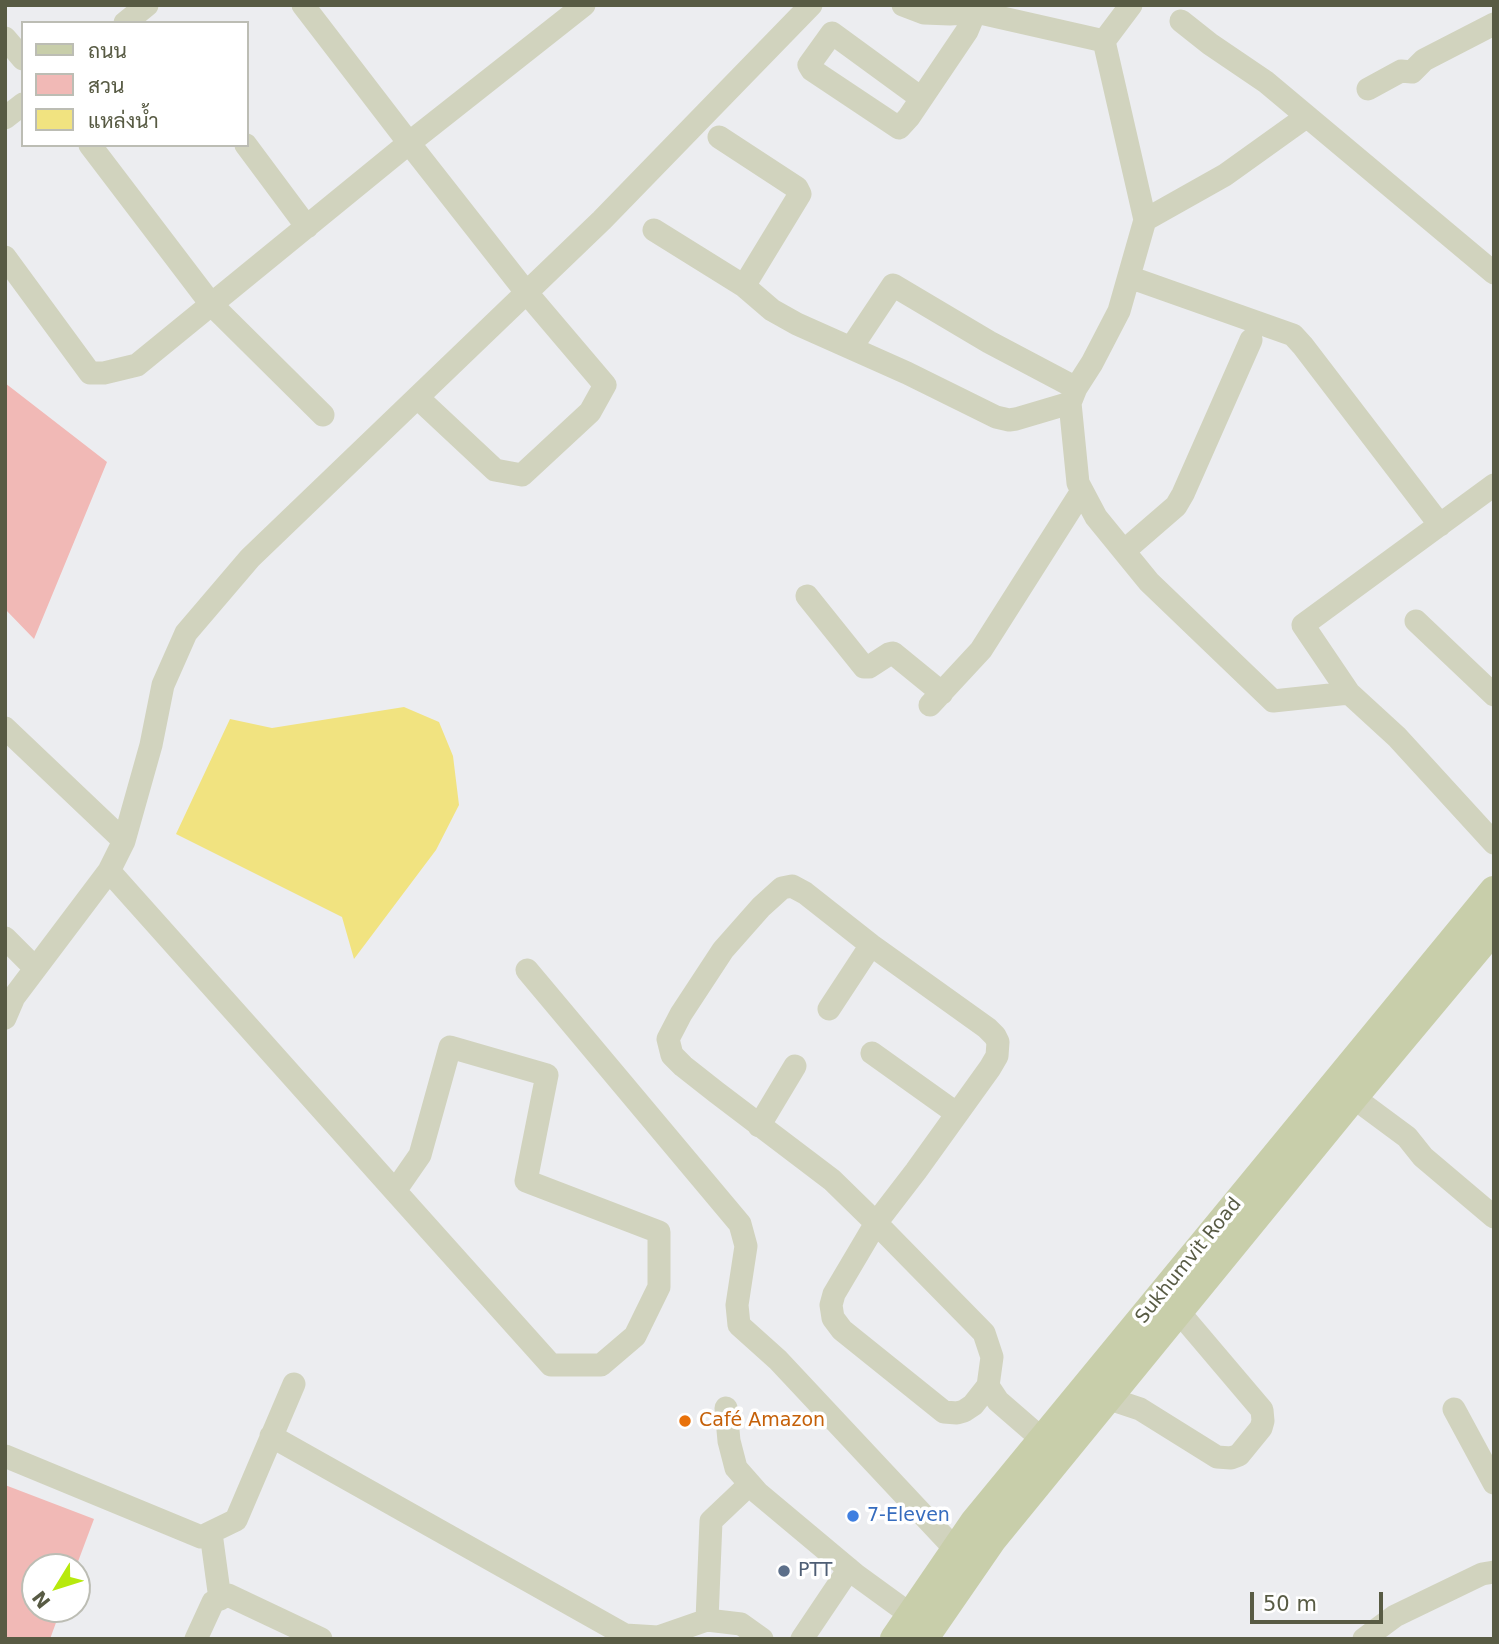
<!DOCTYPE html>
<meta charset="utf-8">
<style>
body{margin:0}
#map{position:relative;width:1499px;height:1644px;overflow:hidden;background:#ecedf0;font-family:"DejaVu Sans",Sarabun,sans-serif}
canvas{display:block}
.frame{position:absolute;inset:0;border:7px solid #585b44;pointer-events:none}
.legend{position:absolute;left:21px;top:21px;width:228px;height:126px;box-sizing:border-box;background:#fff;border:2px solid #bcbdb4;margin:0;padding:9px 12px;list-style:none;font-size:21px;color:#585b44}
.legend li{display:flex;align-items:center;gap:14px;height:35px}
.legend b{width:35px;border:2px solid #bcbdb4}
.north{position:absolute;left:21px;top:1553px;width:70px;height:70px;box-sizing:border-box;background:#fff;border:2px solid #bcbdb4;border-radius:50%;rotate:232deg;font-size:19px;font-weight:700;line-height:28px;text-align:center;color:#585b44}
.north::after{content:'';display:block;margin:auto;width:24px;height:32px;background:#b7e90d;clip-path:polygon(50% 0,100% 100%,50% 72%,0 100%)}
.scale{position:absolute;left:1250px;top:1592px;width:133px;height:32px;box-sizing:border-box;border:4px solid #585b44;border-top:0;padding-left:9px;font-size:21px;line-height:24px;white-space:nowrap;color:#585b44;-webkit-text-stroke:5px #fff;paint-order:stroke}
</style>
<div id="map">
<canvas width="1499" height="1644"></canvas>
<div class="frame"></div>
<ul class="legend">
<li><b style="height:9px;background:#c8ceaa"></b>ถนน</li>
<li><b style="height:19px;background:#f1b9b6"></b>สวน</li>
<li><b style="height:19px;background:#f1e380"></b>แหล่งน้ำ</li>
</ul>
<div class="north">N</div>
<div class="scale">50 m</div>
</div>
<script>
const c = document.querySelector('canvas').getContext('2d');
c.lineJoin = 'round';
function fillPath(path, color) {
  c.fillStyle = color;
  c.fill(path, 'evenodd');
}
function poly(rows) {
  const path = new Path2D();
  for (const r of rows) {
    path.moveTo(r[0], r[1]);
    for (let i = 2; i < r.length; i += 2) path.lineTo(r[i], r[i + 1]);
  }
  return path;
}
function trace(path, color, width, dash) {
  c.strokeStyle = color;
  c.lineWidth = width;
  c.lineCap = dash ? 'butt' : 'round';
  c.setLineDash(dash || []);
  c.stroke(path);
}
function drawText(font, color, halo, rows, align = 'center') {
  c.font = font + ' "DejaVu Sans",sans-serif';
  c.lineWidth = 7;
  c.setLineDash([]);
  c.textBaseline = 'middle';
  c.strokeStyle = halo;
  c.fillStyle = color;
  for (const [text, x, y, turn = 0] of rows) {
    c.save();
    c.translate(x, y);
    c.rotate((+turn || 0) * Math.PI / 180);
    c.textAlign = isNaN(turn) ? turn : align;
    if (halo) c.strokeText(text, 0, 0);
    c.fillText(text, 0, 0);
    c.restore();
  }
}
fillPath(poly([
 [5,383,107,462,34,639,5,609],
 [5,1485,94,1519,76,1567,35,1567,35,1609,61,1609,50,1639,5,1639]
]), '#f1b9b6');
fillPath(poly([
 [404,707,439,722,453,756,459,805,436,850,354,959,342,917,176,834,230,719,272,728]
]), '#f1e380');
trace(poly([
 [303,5,409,143,526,292,605,385,590,412,522,475,495,470,418,398],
 [903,5,924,13,950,14,976,12,1104,41],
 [1131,5,1104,41,1145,220],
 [1181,21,1210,44,1266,82,1494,273],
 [125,23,147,5],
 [5,38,23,59],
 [1368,89,1401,71,1412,72,1424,60,1494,24],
 [921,98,832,33,809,65,812,70,899,128,909,117,967,31,978,5],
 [1306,117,1225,175,1145,220,1119,311,1092,363,1076,388,1070,403,1078,483,1096,517,1149,582,1273,701,1349,693,1397,737,1494,843],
 [5,118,23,104],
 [719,137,797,188,800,194,744,286],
 [90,145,211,304,323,415],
 [246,145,307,227],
 [654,230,744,286,772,310,797,324,907,373,996,417,1009,420,1016,419,1070,403],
 [5,257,90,373,104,373,137,365,409,143,584,5],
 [1129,277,1293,335,1303,346,1440,525],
 [851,348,893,285,989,342,1076,388],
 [1124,551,1176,506,1183,494,1251,340],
 [807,596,864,667,869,667,889,654,893,653,942,693],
 [1416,621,1494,695],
 [1349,693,1303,625,1494,485],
 [930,705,981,650,1082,491],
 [5,728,124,841],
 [109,871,395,1191,551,1365,601,1365,635,1336,659,1287,659,1232,526,1181,547,1075,450,1047,420,1155,395,1191],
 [5,938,35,968],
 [527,970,740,1224,746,1246,737,1305,739,1325,778,1360,956,1550],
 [829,1009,871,945],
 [5,1018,14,997,109,871,124,841,151,745,163,685,186,633,250,558,602,220,811,5],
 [872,1053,956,1113],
 [1353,1097,1407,1137,1423,1157,1494,1217],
 [759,1126,795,1066],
 [988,1386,973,1405,964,1411,957,1413,944,1412,842,1330,833,1318,831,1305,834,1294,876,1223,916,1171,990,1068,997,1056,998,1042,995,1036,987,1028,871,945,805,893,792,886,782,888,761,907,723,950,681,1014,668,1039,672,1055,683,1066,716,1092,832,1180,876,1223,984,1333,992,1357,988,1386,998,1401,1043,1440],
 [1107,1398,1140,1409,1217,1457,1231,1458,1239,1455,1261,1428,1263,1421,1262,1410,1178,1311],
 [726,1408,729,1441,736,1468,758,1493,856,1575,911,1615],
 [1454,1409,1494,1483],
 [271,1436,625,1635,658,1637,707,1620,741,1624,762,1639],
 [5,1456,201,1537,236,1520,294,1384],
 [211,1533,220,1599],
 [707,1620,711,1521,750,1484],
 [196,1639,213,1602,228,1595,321,1639],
 [802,1639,849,1569],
 [1364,1639,1395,1616,1482,1574,1494,1572]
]), '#d1d3be', 23);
trace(poly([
 [895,1639,975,1522,1494,891],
 [923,1639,992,1539,1353,1097,1494,928]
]), '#c8ceaa', 30);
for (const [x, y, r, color] of [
 [685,1421,7,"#e8710a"],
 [853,1516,7,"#3f7fe0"],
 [784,1571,7,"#5c6f8a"]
]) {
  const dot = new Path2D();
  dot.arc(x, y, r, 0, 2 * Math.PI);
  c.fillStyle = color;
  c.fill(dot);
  trace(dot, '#fff', 2.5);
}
drawText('19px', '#585b44', '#fff', [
 ["Sukhumvit Road",1189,1261,-51]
]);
drawText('19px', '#c56008', '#fff', [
 ["Café Amazon",699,1421]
], 'left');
drawText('19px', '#366cbe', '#fff', [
 ["7-Eleven",867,1516]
], 'left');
drawText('19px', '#4e5e75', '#fff', [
 ["PTT",798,1571]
], 'left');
</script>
